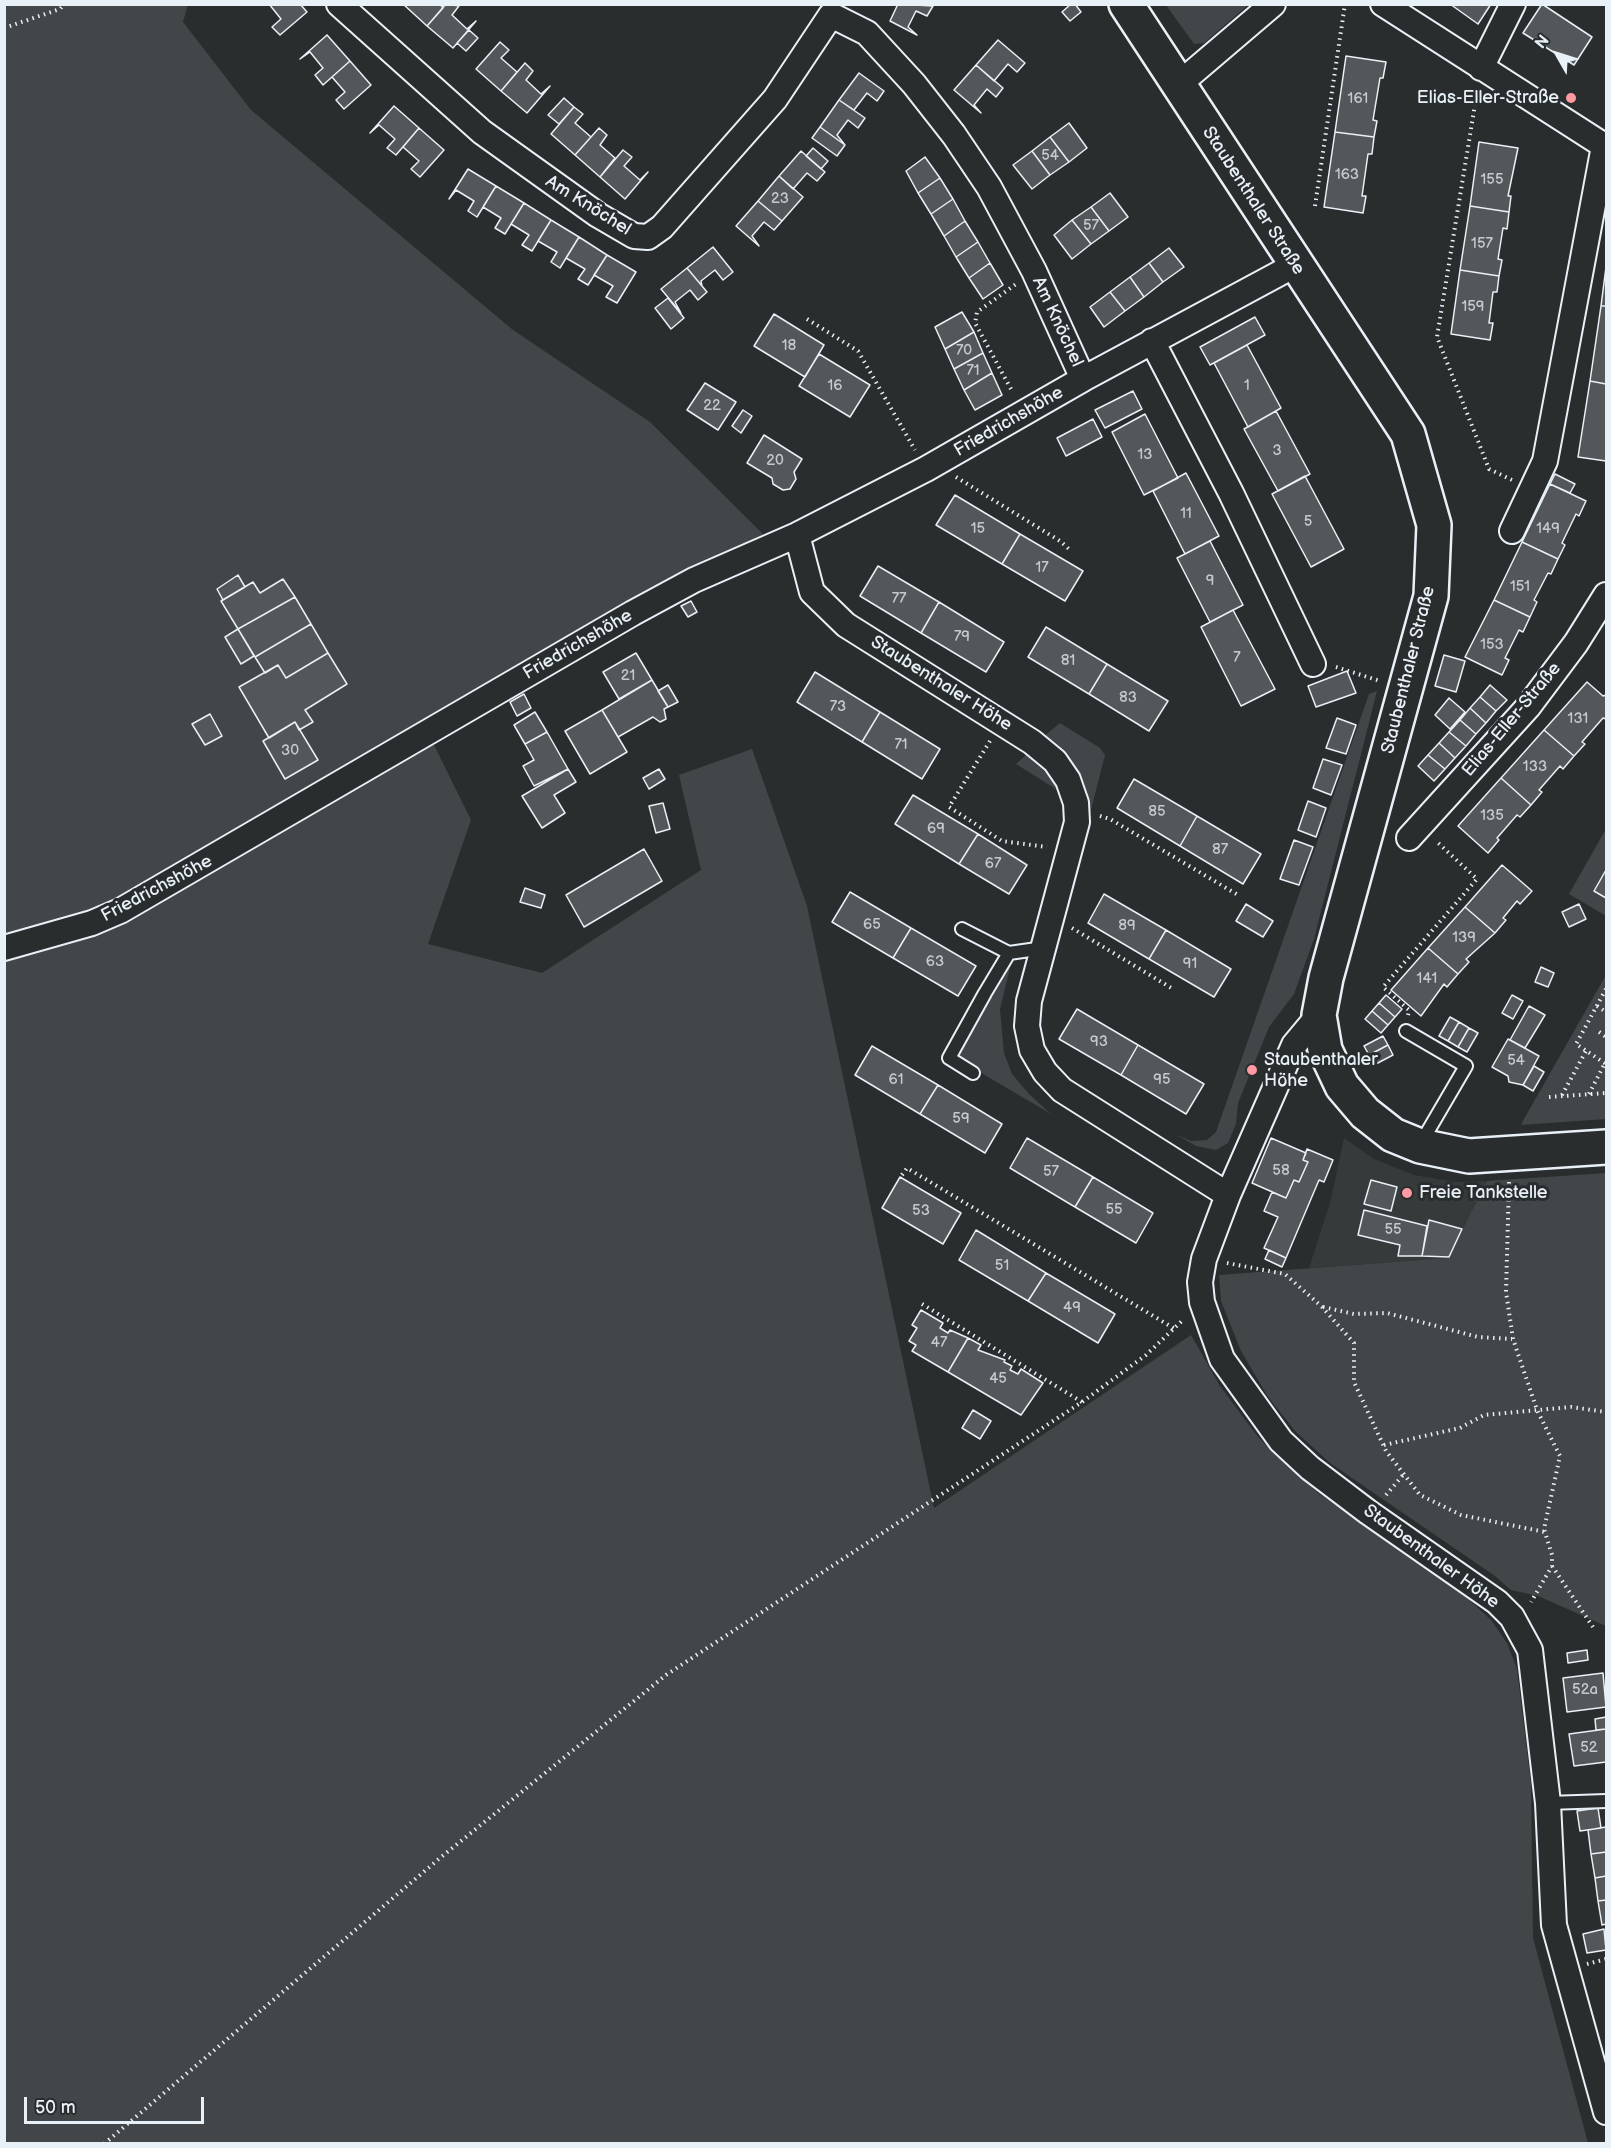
<!DOCTYPE html>
<meta charset="utf-8">
<style>
body{margin:0}
#map{position:relative;width:1611px;height:2148px;overflow:hidden;background:#2a2d2e;font-family:"Balsamiq Sans",sans-serif}
canvas{display:block}
.frame{position:absolute;inset:0;border:6px solid #e8f1f8;pointer-events:none}
.north{position:absolute;left:1527px;top:24px;width:60px;height:60px;-webkit-text-stroke:4px #2a2d2e;paint-order:stroke;rotate:309deg;font-size:16px;font-weight:700;line-height:24px;text-align:center;color:#e8f1f8}
.north::after{content:'';display:block;margin:auto;width:21px;height:27px;background:#e8f1f8;clip-path:polygon(50% 0,100% 100%,50% 72%,0 100%)}
.scale{position:absolute;left:24px;top:2097px;width:180px;height:27px;box-sizing:border-box;border:3px solid #e8f1f8;border-top:0;padding-left:8px;font-size:18px;line-height:21px;white-space:nowrap;color:#e8f1f8;-webkit-text-stroke:4px #2a2d2e;paint-order:stroke}
</style>
<div id="map">
<canvas width="1611" height="2148"></canvas>
<div class="frame"></div>
<div class="north">N</div>
<div class="scale">50 m</div>
</div>
<script>
const c = document.querySelector('canvas').getContext('2d');
c.lineJoin = 'round';
function fillPath(path, color) {
  c.fillStyle = color;
  c.fill(path, 'evenodd');
}
function poly(rows) {
  const path = new Path2D();
  for (const r of rows) {
    path.moveTo(r[0], r[1]);
    for (let i = 2; i < r.length; i += 2) path.lineTo(r[i], r[i + 1]);
  }
  return path;
}
function trace(path, color, width, dash) {
  c.strokeStyle = color;
  c.lineWidth = width;
  c.lineCap = dash ? 'butt' : 'round';
  c.setLineDash(dash || []);
  c.stroke(path);
}
function drawText(font, color, halo, rows, align = 'center') {
  c.font = font + ' "Balsamiq Sans",sans-serif';
  c.lineWidth = 6;
  c.setLineDash([]);
  c.textBaseline = 'middle';
  c.strokeStyle = halo;
  c.fillStyle = color;
  for (const [text, x, y, turn = 0] of rows) {
    c.save();
    c.translate(x, y);
    c.rotate((+turn || 0) * Math.PI / 180);
    c.textAlign = isNaN(turn) ? turn : align;
    if (halo) c.strokeText(text, 0, 0);
    c.fillText(text, 0, 0);
    c.restore();
  }
}
fillPath(poly([
 [1344,1138,1374,1159,1414,1175,1455,1182,1487,1181,1448,1258,1309,1268,1330,1203]
]), '#363a3b');
fillPath(poly([
 [5,5,188,5,183,22,251,110,513,330,650,422,763,534,691,575,431,739,471,820,428,944,542,973,701,870,679,775,752,749,807,906,934,1508,1191,1335,1220,1386,1258,1437,1318,1493,1433,1572,1464,1595,1491,1620,1507,1643,1517,1669,1531,1784,1533,1938,1588,2143,5,2144],
 [1166,5,1248,5,1204,43,1194,44],
 [1377,691,1314,939,1294,994,1269,1027,1238,1103,1236,1124,1228,1143,1216,1150,1196,1146,1177,1135,1191,1141,1207,1140,1216,1132,1369,694],
 [1060,723,1100,748,1105,755,1084,837,1075,771,1061,750,1044,736],
 [1029,752,1051,773,1059,791,1016,764],
 [1606,829,1606,916,1569,894],
 [1011,964,1000,1009,1004,1053,1012,1074,1029,1094,1051,1114,956,1058,1006,967],
 [1606,975,1606,1119,1521,1125,1524,1119],
 [1606,1173,1606,1626,1538,1596,1511,1590,1495,1576,1330,1463,1296,1432,1268,1397,1241,1351,1221,1301,1219,1275,1448,1258,1487,1181]
]), '#424648');
const building = poly([
 [269,4,300,4,307,12,280,35,272,27,281,19,269,4],
 [403,4,440,4,443,8,427,26,403,4],
 [446,4,459,6,452,15,467,29,476,21,453,48,427,26,446,4],
 [898,4,933,6,927,16,916,11,908,27,917,35,890,21,898,4],
 [1071,4,1075,4,1081,12,1070,21,1062,12,1071,4],
 [1450,4,1491,4,1478,24,1450,4],
 [1542,4,1592,37,1574,65,1523,33,1542,4],
 [469,30,478,38,466,51,457,43,469,30],
 [327,35,350,61,323,85,315,75,323,68,310,52,300,59,327,35],
 [998,40,1025,63,1017,72,1008,64,994,81,976,65,998,40],
 [500,42,509,50,501,58,517,72,501,91,476,69,500,42],
 [1346,56,1386,62,1383,78,1380,78,1373,120,1377,121,1374,137,1335,132,1346,56],
 [350,61,371,85,344,109,336,100,345,92,332,77,350,61],
 [525,63,533,71,526,80,541,94,550,86,527,113,501,91,525,63],
 [976,65,1003,88,996,97,987,89,974,105,981,113,954,90,976,65],
 [859,73,884,91,877,101,867,93,854,110,839,100,859,73],
 [564,98,574,107,559,124,548,115,564,98],
 [839,100,865,118,858,128,848,120,837,135,845,145,820,127,839,100],
 [394,106,419,128,396,155,387,148,395,139,379,125,370,133,394,106],
 [574,107,583,114,575,123,591,137,575,155,551,134,574,107],
 [1069,123,1087,148,1069,162,1050,137,1069,123],
 [820,127,845,145,837,156,812,138,820,127],
 [419,128,444,150,420,177,411,169,419,161,403,147,419,128],
 [599,128,607,135,600,145,615,158,600,177,575,155,599,128],
 [1335,132,1374,137,1372,154,1368,154,1362,196,1366,196,1363,213,1324,207,1335,132],
 [1050,137,1069,162,1050,175,1032,151,1050,137],
 [1479,142,1518,148,1508,196,1511,196,1509,212,1470,206,1479,142],
 [813,148,828,161,821,169,806,156,813,148],
 [623,150,632,157,624,166,640,180,648,172,625,199,600,177,623,150],
 [801,151,825,172,817,181,807,173,793,189,779,176,801,151],
 [1032,151,1050,175,1032,189,1013,165,1032,151],
 [925,157,940,178,918,193,906,171,925,157],
 [468,169,496,186,477,217,468,211,474,201,456,190,449,199,468,169],
 [779,176,803,197,782,221,758,201,779,176],
 [940,178,953,199,931,214,918,193,940,178],
 [496,186,524,203,505,234,495,228,501,218,483,207,496,186],
 [1110,193,1128,217,1109,231,1091,207,1110,193],
 [953,199,965,221,944,236,931,214,953,199],
 [758,201,782,221,774,230,764,222,752,236,759,246,736,226,758,201],
 [524,203,551,220,532,251,522,245,529,235,511,224,524,203],
 [1470,206,1509,212,1507,229,1503,228,1498,259,1502,260,1499,276,1460,270,1470,206],
 [1091,207,1109,231,1091,244,1072,220,1091,207],
 [551,220,579,237,560,268,551,262,557,252,538,241,551,220],
 [1072,220,1091,244,1072,259,1054,235,1072,220],
 [965,221,978,242,956,257,944,236,965,221],
 [579,237,607,255,588,285,578,279,585,269,566,258,579,237],
 [978,242,990,263,969,278,956,257,978,242],
 [713,247,733,272,723,280,715,270,701,281,702,286,687,268,713,247],
 [1169,248,1184,267,1163,282,1149,263,1169,248],
 [607,255,636,272,617,303,606,297,613,286,594,275,607,255],
 [990,263,1003,285,983,299,969,278,990,263],
 [1149,263,1163,282,1144,297,1130,277,1149,263],
 [1606,267,1606,306,1601,306,1606,267],
 [687,268,707,292,698,300,690,290,675,302,681,313,661,289,687,268],
 [1460,270,1499,276,1497,292,1493,292,1489,323,1493,323,1490,340,1451,334,1460,270],
 [1130,277,1144,297,1125,311,1110,292,1130,277],
 [1110,292,1125,311,1104,327,1090,307,1110,292],
 [668,298,684,318,671,329,655,308,668,298],
 [1601,306,1606,306,1606,384,1590,381,1601,306],
 [962,312,974,332,945,349,935,327,962,312],
 [774,314,824,345,805,377,754,346,774,314],
 [1255,317,1265,335,1210,365,1200,347,1255,317],
 [974,332,983,353,954,369,945,349,974,332],
 [1247,345,1281,408,1248,427,1214,363,1247,345],
 [983,353,992,373,964,390,954,369,983,353],
 [819,354,870,385,850,417,799,386,819,354],
 [992,373,1002,395,975,410,964,390,992,373],
 [1590,381,1606,384,1606,461,1578,457,1590,381],
 [705,383,736,402,718,430,687,410,705,383],
 [1133,391,1142,409,1105,428,1095,410,1133,391],
 [743,410,752,416,741,433,732,426,743,410],
 [1276,411,1310,474,1278,491,1244,429,1276,411],
 [1145,414,1178,478,1144,495,1112,432,1145,414],
 [1093,419,1102,437,1066,456,1057,438,1093,419],
 [764,435,802,459,794,472,796,479,790,489,783,490,773,484,772,478,747,463,764,435],
 [1186,473,1219,536,1185,554,1153,491,1186,473],
 [1555,474,1575,484,1570,493,1550,484,1555,474],
 [1305,476,1344,549,1311,567,1272,494,1305,476],
 [1550,484,1586,501,1579,516,1576,514,1562,543,1565,545,1558,559,1522,542,1550,484],
 [955,495,1020,534,1002,564,936,525,955,495],
 [1020,534,1083,571,1065,601,1002,564,1020,534],
 [1210,541,1243,605,1210,622,1177,558,1210,541],
 [1522,542,1558,559,1551,574,1548,573,1534,600,1537,602,1530,617,1494,600,1522,542],
 [878,566,939,602,921,633,860,596,878,566],
 [238,575,245,587,223,600,217,589,238,575],
 [283,579,295,597,238,629,221,601,253,582,260,593,283,579],
 [295,597,311,624,255,657,238,629,295,597],
 [1494,600,1530,617,1523,632,1519,630,1505,658,1509,660,1502,675,1465,657,1494,600],
 [691,601,697,612,688,617,681,606,691,601],
 [939,602,1004,642,986,672,921,633,939,602],
 [1233,610,1275,689,1241,706,1201,627,1233,610],
 [311,624,328,653,286,678,278,665,265,673,255,657,311,624],
 [1046,627,1107,664,1089,694,1028,657,1046,627],
 [238,629,254,656,241,664,225,637,238,629],
 [328,653,347,684,305,710,313,722,299,730,295,722,269,738,239,687,278,665,286,678,328,653],
 [636,653,652,680,619,699,603,672,636,653],
 [1444,655,1465,661,1456,692,1435,686,1444,655],
 [1107,664,1168,701,1149,731,1089,694,1107,664],
 [1347,671,1356,693,1316,707,1308,686,1347,671],
 [815,672,880,712,862,742,797,702,815,672],
 [652,680,668,707,664,709,666,719,660,722,653,717,618,737,602,710,652,680],
 [1587,682,1603,696,1606,695,1606,719,1603,718,1582,742,1585,744,1574,756,1544,730,1587,682],
 [668,685,678,702,668,707,658,691,668,685],
 [1490,685,1507,700,1496,711,1480,697,1490,685],
 [524,694,531,708,517,716,510,702,524,694],
 [1480,697,1496,711,1486,723,1470,708,1480,697],
 [1449,698,1465,712,1450,729,1435,715,1449,698],
 [1470,708,1486,723,1476,734,1460,720,1470,708],
 [602,710,627,752,590,774,565,731,602,710],
 [535,712,547,732,525,744,514,725,535,712],
 [880,712,940,749,922,779,862,742,880,712],
 [210,714,222,736,205,745,192,724,210,714],
 [1337,718,1356,725,1346,754,1326,748,1337,718],
 [1460,720,1476,734,1466,746,1449,732,1460,720],
 [295,722,318,760,285,779,263,741,295,722],
 [1544,730,1574,756,1563,769,1560,766,1539,790,1542,792,1531,805,1501,778,1544,730],
 [547,732,568,769,534,786,523,766,534,760,525,744,547,732],
 [1449,732,1466,746,1455,758,1439,743,1449,732],
 [1439,743,1455,758,1445,769,1428,755,1439,743],
 [1428,755,1445,769,1434,781,1418,766,1428,755],
 [1323,759,1342,765,1331,795,1313,788,1323,759],
 [568,769,576,782,554,795,565,813,542,828,522,796,568,769],
 [659,769,665,779,649,789,643,778,659,769],
 [1501,778,1531,805,1520,817,1517,815,1497,838,1499,840,1488,853,1458,826,1501,778],
 [1134,779,1197,816,1180,846,1117,808,1134,779],
 [913,795,978,834,959,864,895,824,913,795],
 [1308,801,1326,808,1316,837,1298,830,1308,801],
 [663,803,670,829,656,833,649,806,663,803],
 [1197,816,1261,854,1243,884,1180,846,1197,816],
 [978,834,1027,865,1009,894,959,864,978,834],
 [1294,840,1313,847,1299,885,1280,879,1294,840],
 [644,849,662,881,584,927,566,895,644,849],
 [1502,865,1532,891,1520,904,1517,901,1503,918,1506,920,1495,933,1465,907,1502,865],
 [1606,870,1606,898,1594,891,1606,870],
 [525,888,545,895,541,908,520,902,525,888],
 [850,892,911,928,893,958,832,922,850,892],
 [1104,894,1166,930,1149,959,1088,923,1104,894],
 [1246,904,1273,921,1263,937,1236,921,1246,904],
 [1579,904,1586,919,1569,927,1562,912,1579,904],
 [1465,907,1495,933,1466,959,1469,962,1458,974,1428,948,1465,907],
 [911,928,976,966,958,996,893,958,911,928],
 [1166,930,1231,969,1214,997,1149,959,1166,930],
 [1428,948,1458,974,1447,987,1444,984,1421,1016,1391,990,1428,948],
 [1541,967,1554,973,1548,987,1535,982,1541,967],
 [1386,995,1402,1009,1395,1017,1379,1003,1386,995],
 [1512,995,1523,1001,1513,1019,1502,1013,1512,995],
 [1379,1003,1395,1017,1388,1025,1372,1011,1379,1003],
 [1529,1006,1545,1015,1525,1048,1510,1040,1529,1006],
 [1077,1009,1138,1045,1121,1075,1059,1039,1077,1009],
 [1372,1011,1388,1025,1381,1033,1365,1019,1372,1011],
 [1450,1017,1459,1022,1448,1041,1439,1036,1450,1017],
 [1459,1022,1469,1028,1458,1047,1448,1041,1459,1022],
 [1469,1028,1478,1033,1467,1052,1458,1047,1469,1028],
 [1383,1036,1388,1045,1369,1055,1364,1046,1383,1036],
 [1508,1039,1539,1056,1523,1085,1509,1082,1508,1076,1492,1067,1508,1039],
 [1138,1045,1204,1084,1186,1114,1121,1075,1138,1045],
 [1388,1045,1393,1055,1374,1065,1369,1055,1388,1045],
 [872,1046,938,1085,920,1114,855,1075,872,1046],
 [1534,1066,1544,1072,1533,1091,1523,1085,1534,1066],
 [938,1085,1002,1124,985,1153,920,1114,938,1085],
 [1027,1138,1093,1177,1075,1207,1010,1168,1027,1138],
 [1271,1138,1306,1153,1303,1160,1308,1162,1299,1182,1294,1180,1286,1198,1252,1183,1271,1138],
 [1307,1149,1333,1160,1324,1182,1319,1180,1286,1258,1264,1248,1278,1217,1264,1211,1272,1192,1286,1198,1294,1180,1299,1182,1308,1162,1303,1160,1307,1149],
 [900,1177,961,1213,943,1244,882,1208,900,1177],
 [1093,1177,1153,1213,1136,1243,1075,1207,1093,1177],
 [1371,1180,1397,1187,1391,1211,1364,1204,1371,1180],
 [1364,1210,1427,1226,1422,1256,1398,1256,1400,1245,1358,1235,1364,1210],
 [1429,1220,1462,1229,1449,1257,1422,1256,1429,1220],
 [976,1230,1046,1273,1028,1301,959,1260,976,1230],
 [1269,1250,1286,1258,1282,1267,1265,1259,1269,1250],
 [1046,1273,1115,1314,1098,1343,1028,1301,1046,1273],
 [921,1310,943,1323,940,1328,948,1333,950,1330,968,1338,948,1372,912,1351,916,1345,909,1341,917,1328,912,1325,921,1310],
 [968,1338,981,1345,978,1350,1005,1360,1004,1362,1012,1366,1010,1370,1018,1374,1021,1369,1043,1383,1021,1415,948,1372,968,1338],
 [973,1410,991,1421,980,1439,962,1428,973,1410],
 [1587,1650,1588,1660,1568,1663,1567,1653,1587,1650],
 [1603,1673,1606,1707,1567,1712,1563,1678,1603,1673],
 [1606,1717,1606,1729,1596,1730,1595,1719,1606,1717],
 [1606,1729,1606,1762,1574,1766,1569,1734,1606,1729],
 [1598,1808,1601,1828,1580,1831,1577,1811,1598,1808],
 [1606,1827,1606,1852,1591,1854,1588,1830,1606,1827],
 [1606,1852,1606,1876,1595,1878,1591,1854,1606,1852],
 [1606,1876,1606,1900,1598,1901,1595,1878,1606,1876],
 [1606,1900,1606,1924,1602,1925,1598,1901,1606,1900],
 [1604,1929,1606,1950,1587,1953,1583,1934,1604,1929]
]);
fillPath(building, '#535759');
trace(building, '#e8f1f8', 1.5);
const service = poly([
 [962,929,1009,953],
 [1406,1031,1466,1066,1421,1143],
 [973,1073,949,1058,985,993,1009,953,1044,948],
 [1548,1803,1606,1801]
]);
const minor = poly([
 [339,4,482,132,598,215,634,236,648,237,662,227,775,99,831,15,867,33,914,84,954,135,989,187,1034,271,1083,379],
 [1383,4,1606,147],
 [1481,68,1513,4],
 [1178,85,1273,4],
 [1152,341,1231,493,1313,664],
 [1512,531,1545,461,1604,146],
 [797,535,812,592,846,625,1032,742,1055,761,1068,780,1076,803,1077,822,1029,1001,1027,1026,1032,1050,1045,1072,1062,1090,1228,1195],
 [1409,838,1528,707,1576,643,1606,595],
 [4,948,92,923,120,911,633,613,694,580,797,535,926,469,1083,379,1295,265],
 [1319,1015,1294,1045,1228,1195,1204,1259,1200,1282,1202,1302,1222,1359,1281,1441,1310,1468,1368,1512,1497,1602,1512,1617,1530,1650,1548,1803,1554,1925,1606,2112]
]);
const secondary = poly([
 [1126,4,1408,434,1434,525,1431,596,1326,978,1319,1015,1325,1050,1342,1086,1365,1113,1393,1135,1420,1146,1469,1156,1606,1147]
]);
trace(service, '#e8f1f8', 16);
trace(minor, '#e8f1f8', 28);
trace(secondary, '#e8f1f8', 38);
trace(poly([
 [4,28,60,9,64,4],
 [1477,92,1437,337,1489,469,1512,480],
 [1315,206,1345,4],
 [807,319,858,351,915,450],
 [1011,389,975,323,977,312,1016,284],
 [956,477,1060,541,1070,550],
 [1336,667,1380,681],
 [990,741,949,807,1002,841,1047,847],
 [1100,816,1110,819,1238,895],
 [1072,928,1173,989],
 [1606,989,1576,1044,1606,1064],
 [1597,1006,1606,1012],
 [1408,1015,1409,1010,1383,987,1477,879,1436,841],
 [1599,1032,1606,1037],
 [1589,1094,1605,1063],
 [1562,1095,1586,1051],
 [1549,1097,1606,1093],
 [902,1175,907,1168,1175,1329],
 [1509,1182,1506,1292,1513,1339,1537,1410,1560,1456,1544,1529,1552,1555,1552,1566,1531,1602],
 [1227,1263,1285,1274,1322,1307,1354,1343,1354,1382,1386,1451,1420,1495,1461,1515,1545,1532],
 [922,1304,1082,1402],
 [1323,1307,1354,1314,1387,1313,1478,1337,1512,1339],
 [1384,1445,1460,1428,1484,1415,1571,1407,1606,1412],
 [1386,1495,1403,1475],
 [1552,1566,1595,1630],
 [1587,1964,1606,1959],
 [104,2144,440,1858,666,1675,1082,1402,1146,1355,1184,1319]
]), '#e8f1f8', 4, [1.5, 4.5]);
trace(service, '#2a2d2e', 12);
trace(minor, '#2a2d2e', 24);
trace(secondary, '#2a2d2e', 33);
for (const [x, y, r, color] of [
 [1571,98,6,"#ff9aa2"],
 [1252,1070,6,"#ff9aa2"],
 [1407,1193,6,"#ff9aa2"]
]) {
  const dot = new Path2D();
  dot.arc(x, y, r, 0, 2 * Math.PI);
  c.fillStyle = color;
  c.fill(dot);
  trace(dot, '#2a2d2e', 2);
}
drawText('15px', '#c3cad0', null, [
 ["161",1358,99],
 ["54",1050,156],
 ["163",1347,175],
 ["155",1492,180],
 ["23",780,199],
 ["57",1091,226],
 ["157",1482,244],
 ["159",1473,307],
 ["18",789,346],
 ["70",964,351],
 ["71",973,371],
 ["16",835,386],
 ["1",1247,386],
 ["22",712,406],
 ["3",1277,451],
 ["13",1145,455],
 ["20",775,461],
 ["11",1186,514],
 ["5",1308,522],
 ["15",978,529],
 ["149",1548,529],
 ["17",1042,568],
 ["9",1210,581],
 ["151",1520,587],
 ["77",899,599],
 ["79",962,637],
 ["153",1492,645],
 ["7",1237,658],
 ["81",1068,661],
 ["21",628,676],
 ["83",1128,698],
 ["73",838,707],
 ["131",1578,719],
 ["71",901,745],
 ["30",290,751],
 ["133",1535,767],
 ["85",1157,812],
 ["135",1492,816],
 ["69",936,829],
 ["87",1220,850],
 ["67",993,864],
 ["65",872,925],
 ["89",1127,926],
 ["139",1464,938],
 ["63",935,962],
 ["91",1190,964],
 ["141",1427,979],
 ["93",1099,1042],
 ["54",1516,1061],
 ["61",896,1080],
 ["95",1162,1080],
 ["59",961,1119],
 ["58",1281,1171],
 ["57",1051,1172],
 ["55",1114,1210],
 ["53",921,1211],
 ["55",1393,1230],
 ["51",1002,1266],
 ["49",1072,1308],
 ["47",939,1343],
 ["45",998,1379],
 ["52a",1585,1690],
 ["52",1589,1748]
]);
drawText('18px', '#e8f1f8', '#2a2d2e', [
 ["Elias-Eller-Straße",1559,98,"right"],
 ["Staubenthaler",1264,1060],
 ["Höhe",1264,1081],
 ["Freie Tankstelle",1419,1193]
], 'left');
drawText('18px', '#e8f1f8', '#2a2d2e', [
 ["Staubenthaler Straße",1253,201,57],
 ["Am Knöchel",588,206,32],
 ["Am Knöchel",1057,322,65],
 ["Friedrichshöhe",1009,422,-30],
 ["Friedrichshöhe",578,645,-30],
 ["Staubenthaler Straße",1409,670,-76],
 ["Staubenthaler Höhe",941,684,32],
 ["Elias-Eller-Straße",1512,720,-50],
 ["Friedrichshöhe",157,889,-28],
 ["Staubenthaler Höhe",1431,1557,36]
]);
</script>
